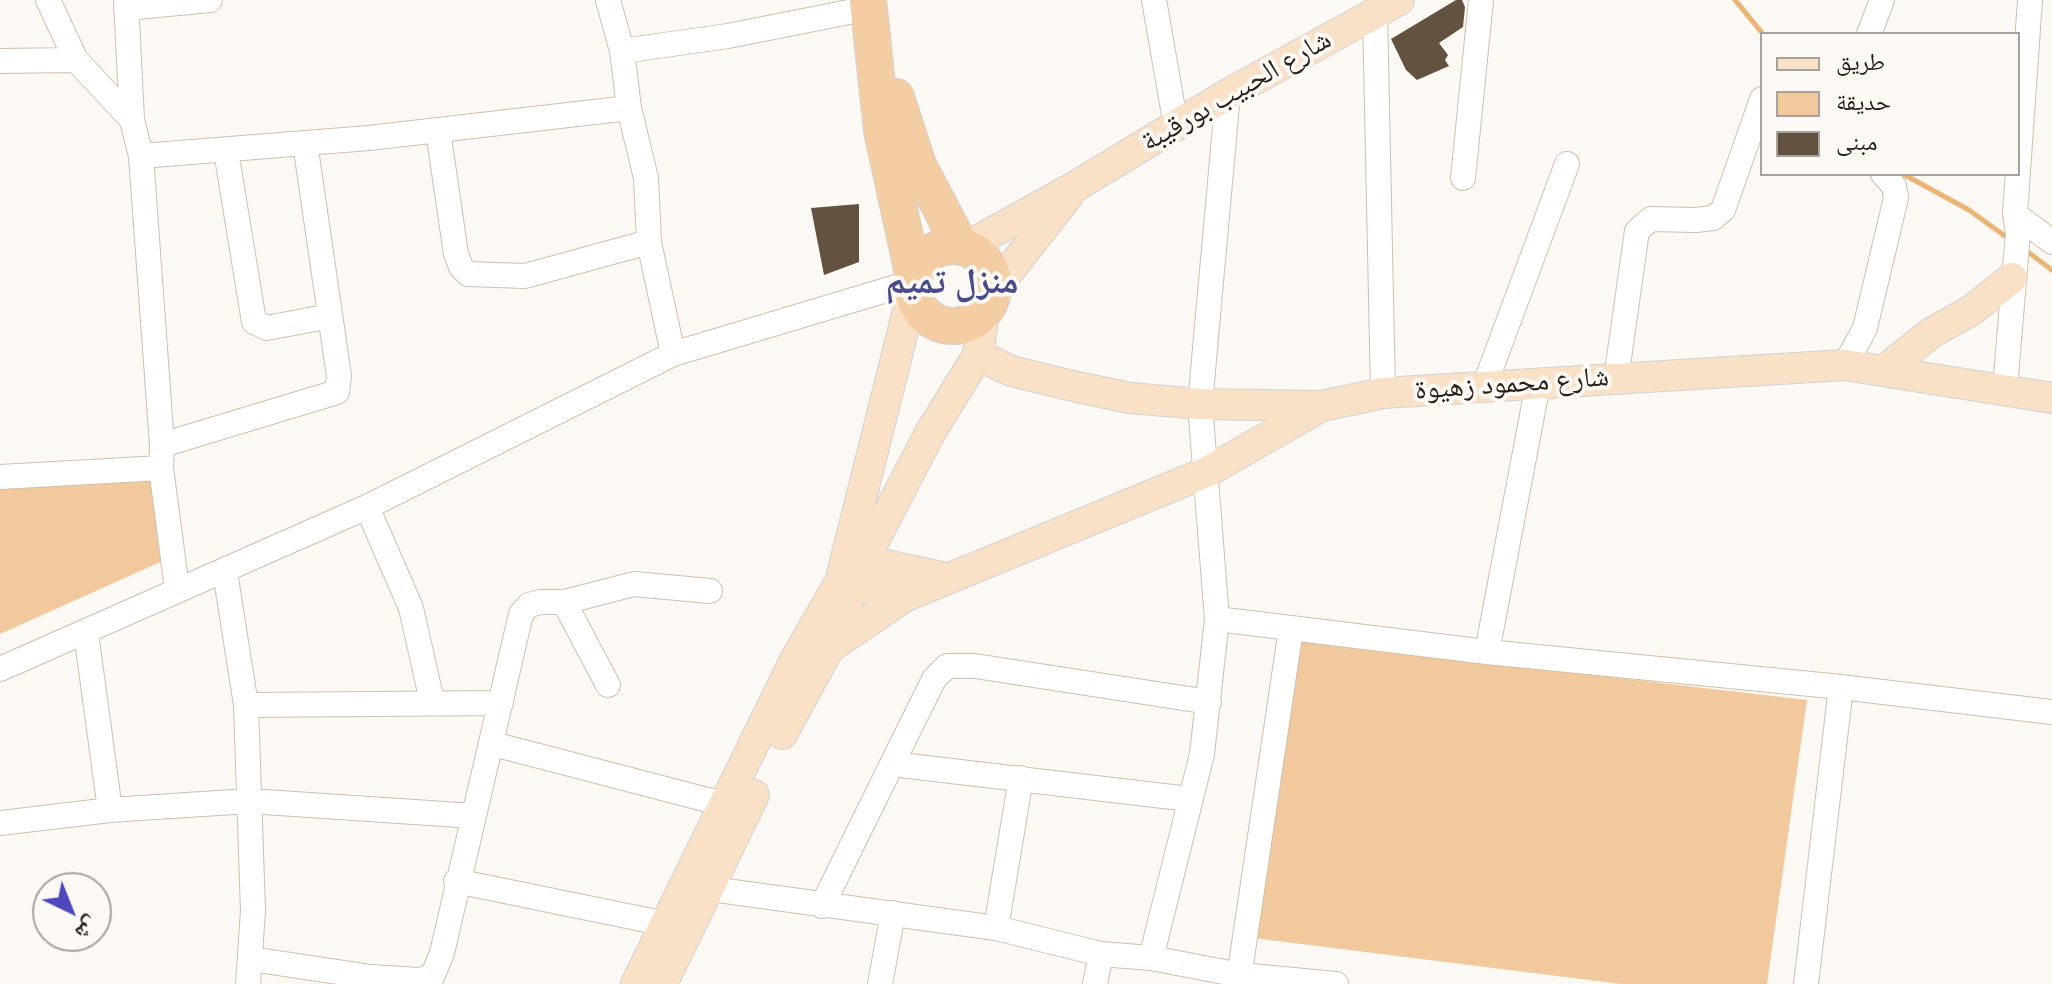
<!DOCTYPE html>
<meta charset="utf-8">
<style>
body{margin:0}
#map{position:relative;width:2052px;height:984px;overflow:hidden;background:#fcf8f4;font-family:Roboto,"Noto Naskh Arabic",sans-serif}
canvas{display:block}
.legend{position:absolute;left:1760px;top:32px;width:260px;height:144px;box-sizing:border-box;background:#fcf8f4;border:2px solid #a7a29c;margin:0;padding:10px 14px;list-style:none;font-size:24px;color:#282019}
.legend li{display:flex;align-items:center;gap:16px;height:40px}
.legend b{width:40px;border:2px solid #a7a29c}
.north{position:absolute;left:32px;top:872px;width:80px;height:80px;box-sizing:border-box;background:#fcf8f4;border:2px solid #a7a29c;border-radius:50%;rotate:137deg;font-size:22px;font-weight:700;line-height:32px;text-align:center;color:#282019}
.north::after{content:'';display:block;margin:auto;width:28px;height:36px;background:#4e48bf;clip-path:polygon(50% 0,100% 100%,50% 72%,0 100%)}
</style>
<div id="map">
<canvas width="2052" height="984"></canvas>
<ul class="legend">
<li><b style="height:10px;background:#f8e1c7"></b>طريق</li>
<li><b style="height:22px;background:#f1c99d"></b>حديقة</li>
<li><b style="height:22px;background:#635240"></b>مبنى</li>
</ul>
<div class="north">ش</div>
</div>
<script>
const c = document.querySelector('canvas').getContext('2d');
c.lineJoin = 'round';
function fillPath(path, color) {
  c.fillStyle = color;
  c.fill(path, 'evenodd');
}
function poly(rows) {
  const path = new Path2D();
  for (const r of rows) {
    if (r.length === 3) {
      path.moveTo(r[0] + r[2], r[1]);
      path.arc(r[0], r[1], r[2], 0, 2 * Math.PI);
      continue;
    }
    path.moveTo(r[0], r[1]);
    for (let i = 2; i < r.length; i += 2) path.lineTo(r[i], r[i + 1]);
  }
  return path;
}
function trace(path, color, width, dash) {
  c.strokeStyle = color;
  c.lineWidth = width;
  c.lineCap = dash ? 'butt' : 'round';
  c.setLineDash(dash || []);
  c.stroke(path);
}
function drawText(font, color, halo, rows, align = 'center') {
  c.font = font + ' Roboto,"Noto Naskh Arabic",sans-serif';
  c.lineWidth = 8;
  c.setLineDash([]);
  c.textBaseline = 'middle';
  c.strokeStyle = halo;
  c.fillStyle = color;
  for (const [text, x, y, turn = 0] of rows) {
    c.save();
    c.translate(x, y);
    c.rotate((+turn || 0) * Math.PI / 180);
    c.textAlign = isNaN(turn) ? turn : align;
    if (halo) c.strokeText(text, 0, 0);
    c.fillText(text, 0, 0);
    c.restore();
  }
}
fillPath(poly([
 [155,478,165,560,0,634,0,483],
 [1285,639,1807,700,1767,984,1621,984,1246,937]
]), '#f1c99d');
trace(poly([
 [1735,0,1763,34],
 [1903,174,1969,210,2009,239],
 [2024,249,2052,270]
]), '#ecb474', 5);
fillPath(poly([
 [1456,0,1462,0,1465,7,1463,27,1439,43,1448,55,1445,60,1449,66,1417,80,1406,70,1391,39],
 [859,204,859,262,824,275,811,208]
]), '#635240');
const minor = poly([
 [48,0,76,60,132,120],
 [126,0,132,120,141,156,162,445,161,468,177,589],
 [608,0,622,51,629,108,646,178,649,242,673,354],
 [1154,0,1176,126],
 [126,8,210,0],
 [1375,12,1383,393],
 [1869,34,1882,0],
 [622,51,728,36,869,8],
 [0,61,76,60],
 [438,131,456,254,461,267,468,274,525,276,649,242],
 [226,151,254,322,267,328,330,316],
 [141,156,369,138,629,108],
 [1463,178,1481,0],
 [2015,214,2052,242],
 [1845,365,1865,328,1896,198,1894,186,1883,174],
 [1616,379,1637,231,1651,219,1696,220,1713,218,1723,210,1762,99],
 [1484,387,1567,164],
 [2005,388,2018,233,2015,214,2030,0],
 [162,445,337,392,339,376,305,143],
 [0,477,161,468],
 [367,507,411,608,432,701],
 [225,572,246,705,253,911,248,984],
 [564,602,608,685],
 [1217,619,1487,652,1841,687,2052,712],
 [86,633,110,810],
 [1487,652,1538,384],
 [0,669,367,507,673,354,913,282],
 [246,705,501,703],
 [493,744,727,805],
 [892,764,934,679,947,666,975,666,1209,702],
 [0,823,110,810,249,801,474,816],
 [697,879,711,889,996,928,1101,954,1151,958,1240,975,1336,984],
 [456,881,666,924],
 [822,906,892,764,1189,799],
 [996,928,1021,778],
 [1151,958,1202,754,1217,619,1200,404,1228,94],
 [251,959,371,977,419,980,432,977,442,953,521,614,529,605,541,602,564,602,634,584,710,591],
 [880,984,893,913],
 [1095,984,1101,954],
 [1238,984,1291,629],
 [1806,984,1841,687]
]);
const major = poly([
 [966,247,1076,186,1228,94,1399,0],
 [994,290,1067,197],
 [978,355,1011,371,1077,387,1130,398,1200,404,1322,406,1383,393,1845,365,2052,398],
 [1883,371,1931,333,1972,310,2012,278],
 [848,557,946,578],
 [840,582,904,597,1207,472,1320,407],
 [829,648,904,597],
 [782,734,829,648,864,560,930,433,978,355,984,312],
 [636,984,796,658,840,582,913,291],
 [662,984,754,795]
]);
const highway = poly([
 [868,0,882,131,914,278],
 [896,97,918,165,960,245],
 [953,286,40]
]);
trace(minor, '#d2bfab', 26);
trace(major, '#d4d2d1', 32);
trace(highway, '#d4d2d1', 38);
trace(minor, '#fff', 24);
trace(major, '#f8e1c7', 30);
trace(highway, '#f4cda2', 36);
drawText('28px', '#282019', '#fcf8f4', [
 ["شارع الحبيب بورقيبة",1237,92,-30],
 ["شارع محمود زهيوة",1512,385,-4]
]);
drawText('bold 36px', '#494c89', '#fcf8f4', [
 ["منزل تميم",952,284]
]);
</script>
